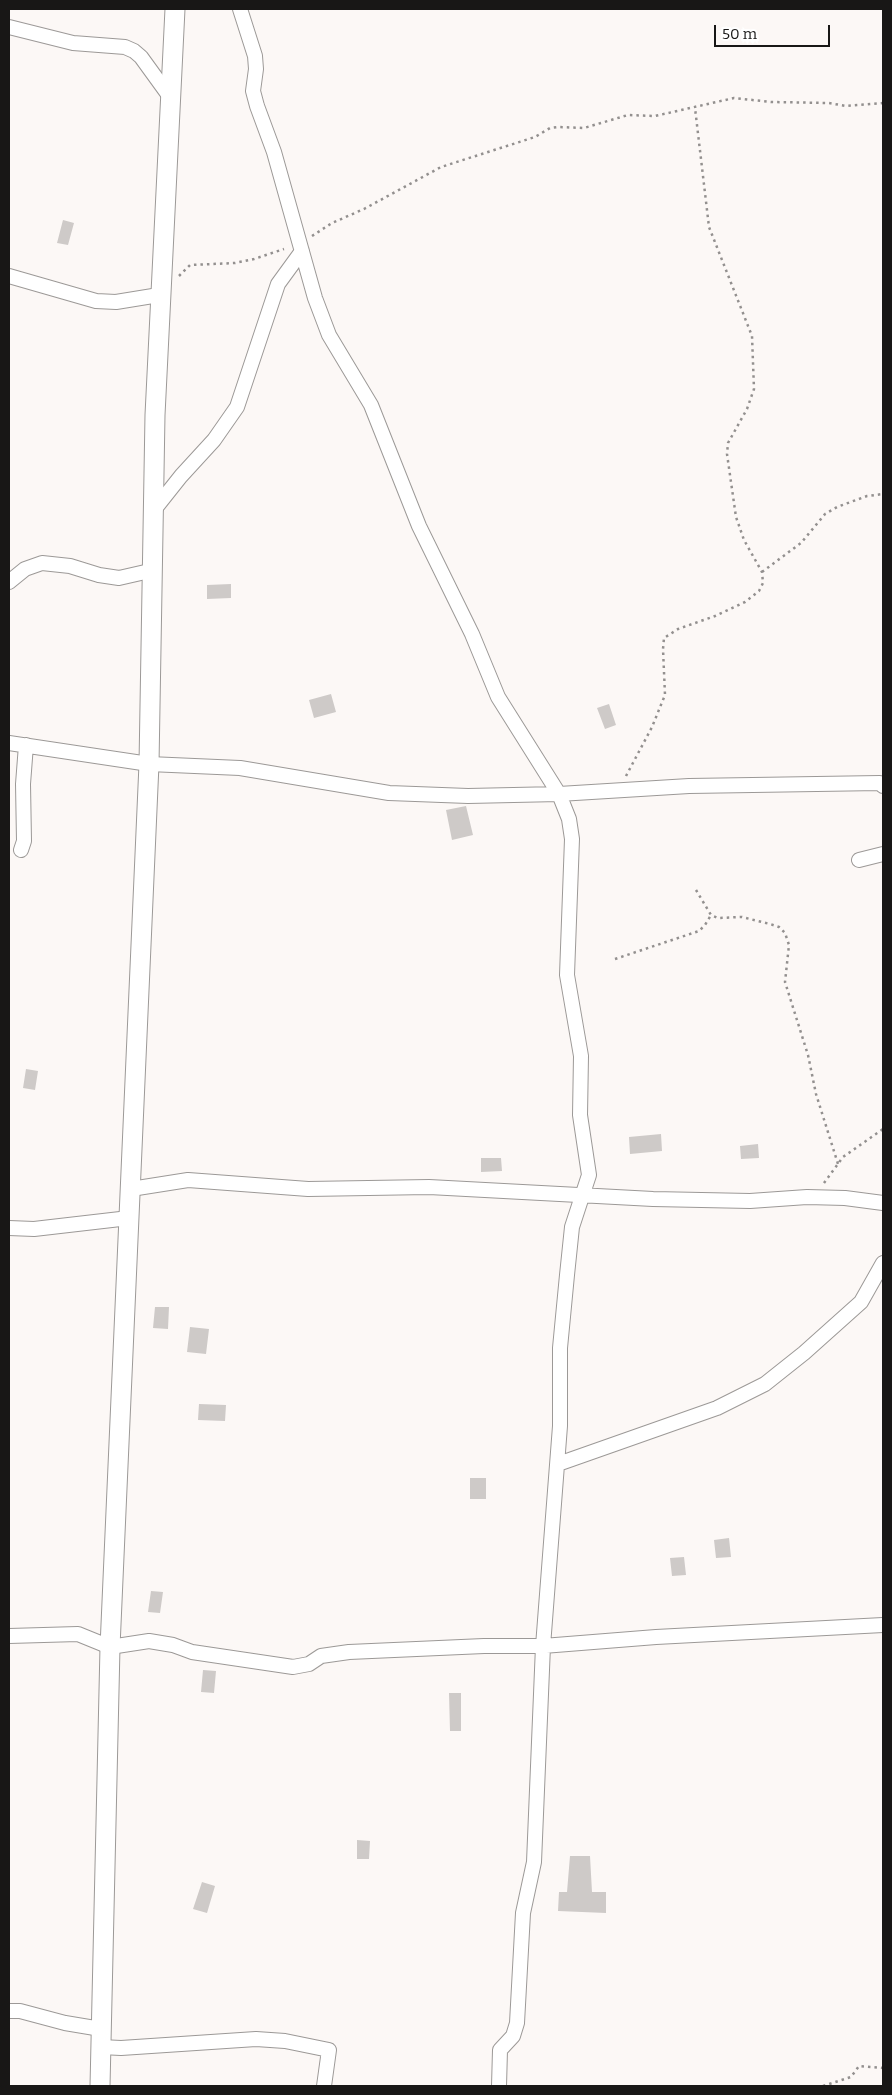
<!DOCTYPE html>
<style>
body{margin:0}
#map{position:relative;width:892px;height:2095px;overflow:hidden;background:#fcf8f6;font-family:Bitter,serif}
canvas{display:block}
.frame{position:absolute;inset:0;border:10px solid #181716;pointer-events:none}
.scale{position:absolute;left:714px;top:25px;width:116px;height:22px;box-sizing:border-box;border:2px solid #181716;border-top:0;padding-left:6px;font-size:15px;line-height:18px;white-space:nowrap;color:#181716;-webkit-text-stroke:4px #fff;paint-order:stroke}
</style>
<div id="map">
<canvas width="892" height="2095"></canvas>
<div class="frame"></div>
<div class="scale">50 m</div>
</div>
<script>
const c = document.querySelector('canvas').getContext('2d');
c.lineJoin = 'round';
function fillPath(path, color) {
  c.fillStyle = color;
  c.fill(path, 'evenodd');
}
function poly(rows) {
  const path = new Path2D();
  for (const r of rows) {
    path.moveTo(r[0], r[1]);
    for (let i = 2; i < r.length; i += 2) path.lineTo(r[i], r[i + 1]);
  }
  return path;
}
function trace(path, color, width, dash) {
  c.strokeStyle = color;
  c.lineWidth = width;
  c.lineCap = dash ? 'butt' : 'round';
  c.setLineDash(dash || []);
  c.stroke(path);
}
fillPath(poly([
 [63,220,74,223,68,245,57,243],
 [231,584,231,598,207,599,207,585],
 [331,694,336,712,314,718,309,700],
 [609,704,616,725,605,729,597,708],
 [466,806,473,835,452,840,446,810],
 [26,1069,38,1071,35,1090,23,1088],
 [661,1134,662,1151,630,1154,629,1137],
 [758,1144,759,1158,741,1159,740,1146],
 [481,1158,501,1158,502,1171,481,1172],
 [155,1307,169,1307,168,1329,153,1328],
 [190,1327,209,1329,206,1354,187,1352],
 [199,1404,226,1405,225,1421,198,1420],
 [470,1478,486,1478,486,1499,470,1499],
 [729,1538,731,1557,716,1558,714,1540],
 [684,1557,686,1575,672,1576,670,1558],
 [151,1591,163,1592,160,1613,148,1612],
 [203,1670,216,1671,214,1693,201,1692],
 [449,1693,461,1693,461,1731,450,1731],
 [357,1840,370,1841,369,1859,357,1859],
 [570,1856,590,1856,592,1892,606,1892,606,1913,558,1911,559,1892,567,1892],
 [202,1882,215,1886,207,1913,193,1909]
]), '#cecac8');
const minor = poly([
 [240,9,255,56,256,69,253,91,257,106,274,152,315,298,329,335,371,405,419,526,472,634,498,697,559,794,569,819,572,839,567,975,581,1056,580,1115,589,1175,572,1227,567,1275,560,1348,560,1426,543,1646,656,1637,883,1625],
 [9,27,73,43,125,47,134,51,141,57,170,97],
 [9,276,96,301,116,302,159,295],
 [154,510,181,476,214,440,237,407,278,284,302,251],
 [9,582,25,569,42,563,70,566,99,575,119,578,154,570],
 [9,743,149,764,240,768,389,793,468,796,559,794,689,786,880,783,883,786],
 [21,850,24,841,23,784,26,745],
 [859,860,883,854],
 [131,1189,188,1180,308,1189,429,1187,653,1199,750,1201,807,1197,845,1198,883,1203],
 [9,1228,34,1229,129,1218],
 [558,1464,717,1408,765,1384,804,1353,861,1302,883,1263],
 [9,1636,78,1634,110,1647,149,1641,173,1645,192,1652,293,1667,309,1664,321,1656,349,1652,484,1646,543,1646,534,1862,523,1913,517,2023,513,2036,500,2050,499,2086],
 [9,2011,20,2011,65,2023,101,2029],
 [101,2047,121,2048,256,2039,285,2041,329,2050,324,2086]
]);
const secondary = poly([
 [100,2086,110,1647,149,764,155,415,175,9]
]);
trace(minor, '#9c9997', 16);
trace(secondary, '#9c9997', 21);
trace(poly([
 [312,236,332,223,364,209,441,167,535,137,550,128,558,127,584,128,628,115,655,116,734,98,771,102,829,103,846,106,883,103],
 [179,276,190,265,235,263,254,259,284,249],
 [762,572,801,543,825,514,837,507,867,496,883,494],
 [626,776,652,727,665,695,663,649,664,638,678,629,715,616,745,602,759,591,763,583,762,572,744,540,736,517,727,454,728,443,747,409,754,389,752,336,709,227,695,108],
 [696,890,711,915,718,918,742,917,770,924,779,927,785,933,789,945,785,982,808,1055,816,1094,838,1164],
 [615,959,699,931,705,925,711,915],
 [824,1183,843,1157,883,1129],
 [823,2086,851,2077,859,2066,883,2068]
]), '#93908f', 2.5, [2.5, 4]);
trace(minor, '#fff', 14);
trace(secondary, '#fff', 19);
</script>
